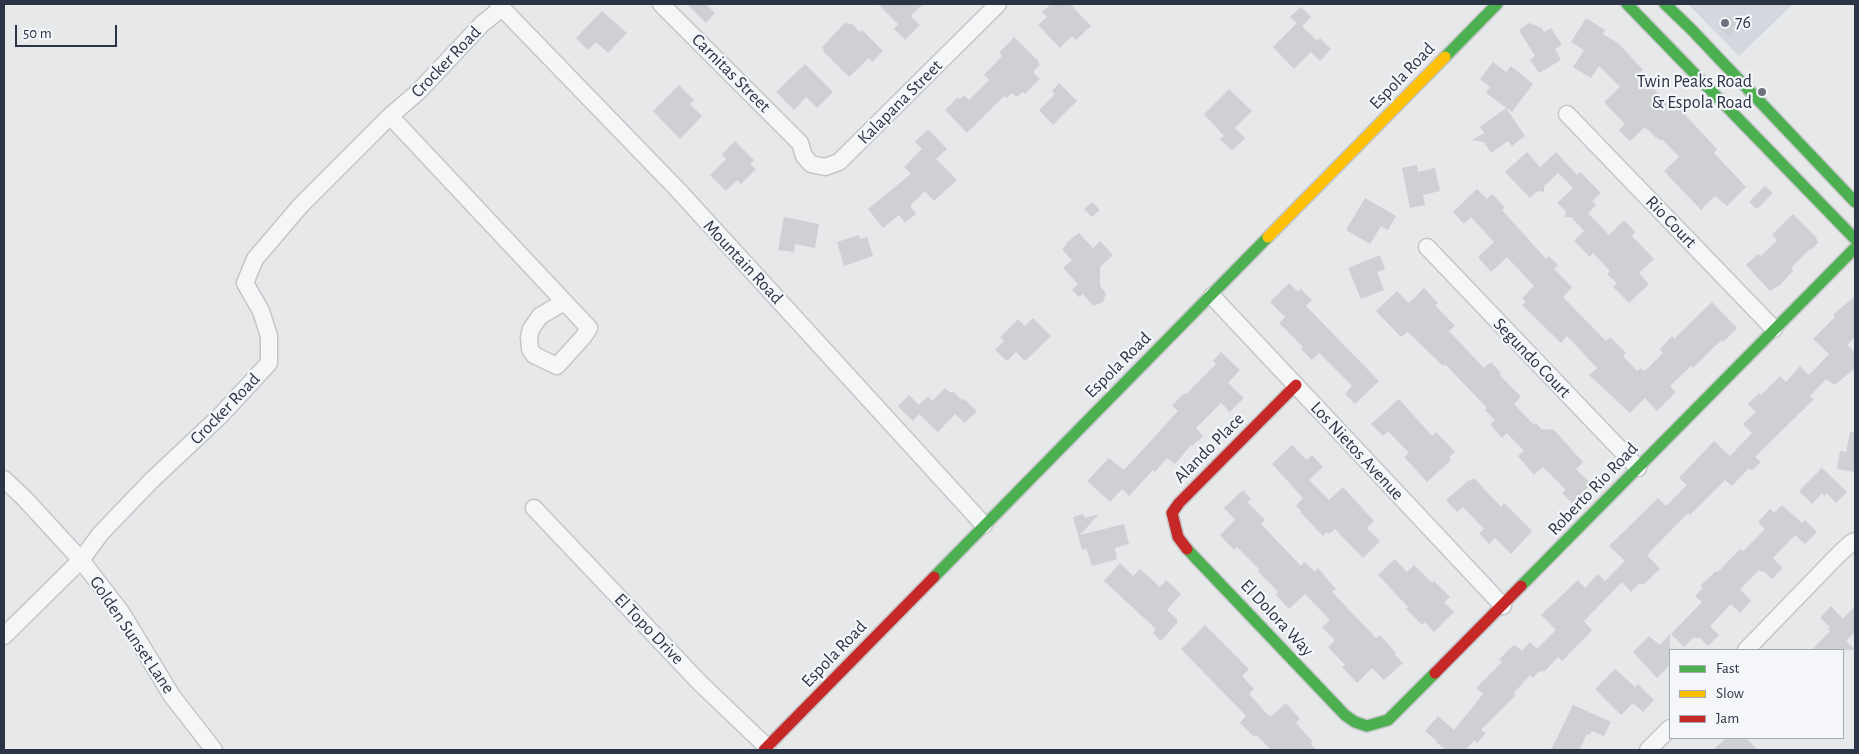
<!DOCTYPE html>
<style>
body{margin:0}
#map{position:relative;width:1859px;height:754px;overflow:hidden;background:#e6e8ea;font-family:"Alegreya Sans",sans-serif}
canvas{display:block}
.frame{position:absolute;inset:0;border:5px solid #2b3445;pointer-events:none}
.legend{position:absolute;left:1669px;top:649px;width:175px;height:90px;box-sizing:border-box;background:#f4f6f9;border:1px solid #a4a8b1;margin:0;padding:6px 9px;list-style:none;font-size:15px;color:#2b3445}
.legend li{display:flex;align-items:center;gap:10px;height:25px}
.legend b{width:25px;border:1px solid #a4a8b1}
.scale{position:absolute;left:15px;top:25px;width:102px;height:22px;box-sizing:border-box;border:2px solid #2b3445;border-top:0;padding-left:6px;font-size:15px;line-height:18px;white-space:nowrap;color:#2b3445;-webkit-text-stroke:4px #f4f6f9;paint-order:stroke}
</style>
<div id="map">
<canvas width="1859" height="754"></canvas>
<div class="frame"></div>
<ul class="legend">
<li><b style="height:6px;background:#4caf50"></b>Fast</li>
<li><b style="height:6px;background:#ffc107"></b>Slow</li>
<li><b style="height:6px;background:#c62828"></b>Jam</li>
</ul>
<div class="scale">50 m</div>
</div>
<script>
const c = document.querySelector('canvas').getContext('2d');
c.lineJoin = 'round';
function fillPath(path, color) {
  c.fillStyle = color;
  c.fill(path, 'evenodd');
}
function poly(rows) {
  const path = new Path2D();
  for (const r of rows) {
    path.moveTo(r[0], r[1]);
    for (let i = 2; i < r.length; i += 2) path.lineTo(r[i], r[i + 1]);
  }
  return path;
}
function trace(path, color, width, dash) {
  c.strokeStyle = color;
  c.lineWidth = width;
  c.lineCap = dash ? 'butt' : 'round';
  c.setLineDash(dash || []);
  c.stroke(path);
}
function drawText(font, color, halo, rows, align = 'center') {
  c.font = font + ' "Alegreya Sans",sans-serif';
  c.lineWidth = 4.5;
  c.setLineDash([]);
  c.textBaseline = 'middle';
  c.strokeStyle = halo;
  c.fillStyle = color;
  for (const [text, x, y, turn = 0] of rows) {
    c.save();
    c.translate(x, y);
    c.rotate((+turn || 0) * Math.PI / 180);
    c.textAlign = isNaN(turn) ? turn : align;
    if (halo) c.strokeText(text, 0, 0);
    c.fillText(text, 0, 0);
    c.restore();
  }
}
fillPath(poly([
 [1688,4,1793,4,1739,56]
]), '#d4d7dd');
fillPath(poly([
 [687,4,706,4,715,13,706,23],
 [878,4,923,4,911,16,920,25,905,40,894,29,898,24],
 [1051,4,1070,4,1091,26,1076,40,1072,36,1060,48,1038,25,1047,17,1042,12],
 [1301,7,1311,17,1302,26,1317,41,1320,38,1331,49,1320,61,1311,52,1294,69,1273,47,1297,23,1290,17],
 [602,11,627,33,608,53,596,42,588,50,576,38],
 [1728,14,1739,26,1729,37,1717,25],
 [1586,18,1605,30,1603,34,1618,43,1643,70,1639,73,1659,94,1676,110,1680,107,1687,115,1686,116,1717,149,1714,153,1746,187,1727,206,1715,196,1701,210,1664,171,1679,157,1662,139,1660,141,1657,137,1656,138,1645,127,1630,141,1619,130,1625,124,1604,102,1620,87,1599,66,1591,78,1573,67,1584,50,1571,42],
 [846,22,849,25,851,23,860,32,862,30,883,51,872,62,869,58,849,77,823,51,824,50,822,47],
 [1529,23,1542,28,1544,32,1551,28,1562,45,1555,49,1561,60,1539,73,1530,60,1535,56,1519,30],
 [1014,37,1039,62,1038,63,1040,65,1033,72,1040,79,1025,94,1022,92,1017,97,1012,93,1007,98,1004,96,967,133,945,110,958,97,960,99,964,95,969,100,989,80,984,75,1002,56,999,53],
 [1493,62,1506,72,1511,66,1533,84,1512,112,1486,93,1490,87,1480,79],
 [805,64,833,92,817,108,806,97,794,110,776,92],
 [1059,83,1077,101,1053,125,1039,110,1055,94,1052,91],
 [679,85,694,100,690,104,702,116,680,139,653,111],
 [1229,89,1252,111,1235,128,1245,138,1232,151,1220,139,1224,136,1204,114],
 [1506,108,1525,136,1512,146,1508,141,1491,153,1484,142,1472,140,1484,133,1480,127],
 [928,129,947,149,936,159,957,180,934,201,925,191,910,206,916,214,905,223,899,215,883,228,868,209,911,174,904,167,922,149,915,142],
 [735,141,754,160,750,164,756,169,741,184,737,180,726,191,710,175,726,159,722,154],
 [1527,152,1540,167,1556,152,1577,175,1580,172,1601,193,1592,201,1596,205,1588,213,1609,235,1624,220,1635,232,1632,236,1654,259,1639,273,1649,284,1629,303,1613,287,1617,283,1607,274,1610,271,1593,253,1590,257,1574,241,1584,231,1571,217,1565,217,1566,211,1557,203,1573,188,1558,173,1544,186,1544,192,1538,191,1530,198,1505,172],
 [1417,165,1418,172,1435,168,1440,191,1423,195,1425,205,1410,208,1402,168],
 [1765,186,1773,193,1757,209,1749,202],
 [1477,189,1487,199,1492,194,1505,207,1502,210,1546,259,1549,256,1558,265,1554,269,1572,287,1563,297,1606,341,1610,337,1626,353,1623,356,1637,371,1641,368,1644,371,1647,369,1663,353,1660,349,1672,336,1674,339,1712,302,1737,328,1723,342,1722,340,1714,347,1693,368,1691,366,1670,386,1676,392,1657,411,1645,398,1630,413,1589,375,1597,368,1567,336,1561,343,1522,305,1526,302,1522,298,1534,286,1507,257,1491,272,1478,257,1494,242,1471,217,1464,224,1453,212],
 [1365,198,1396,216,1388,230,1381,226,1370,244,1346,230],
 [1092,202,1100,210,1092,217,1084,209],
 [1793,214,1817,238,1816,240,1819,242,1811,250,1810,249,1791,268,1793,271,1780,285,1770,291,1746,265,1758,254,1761,256,1777,240,1772,235],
 [784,217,819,224,815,248,795,244,794,252,778,250],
 [1079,233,1093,248,1100,241,1113,255,1100,267,1100,286,1106,293,1103,302,1093,306,1083,294,1079,297,1072,290,1078,284,1063,268,1072,260,1062,249,1066,245,1066,243],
 [859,235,860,239,867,237,873,256,844,266,837,242],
 [1380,255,1385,269,1377,272,1384,290,1361,299,1348,268],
 [1289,283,1298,292,1301,289,1312,300,1306,306,1379,381,1355,404,1345,394,1352,386,1319,353,1312,360,1301,349,1303,347,1279,323,1285,317,1270,302],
 [1424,288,1438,303,1435,305,1455,326,1449,331,1484,368,1491,362,1501,373,1499,374,1521,397,1514,404,1534,425,1536,423,1541,429,1554,430,1583,462,1576,469,1591,484,1572,503,1562,493,1566,490,1543,467,1534,475,1523,462,1518,456,1524,451,1507,433,1502,438,1490,424,1495,420,1485,410,1487,408,1445,364,1443,366,1408,332,1401,337,1376,311,1397,291,1409,303],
 [1855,296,1855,337,1847,345,1855,353,1855,368,1835,385,1826,379,1810,396,1814,399,1755,457,1761,462,1752,471,1749,468,1732,486,1725,480,1690,515,1688,513,1647,555,1660,569,1643,585,1640,583,1631,592,1622,582,1584,621,1592,630,1587,636,1562,661,1558,657,1545,671,1538,672,1533,678,1530,675,1514,693,1516,695,1481,730,1486,733,1477,743,1474,740,1466,750,1446,750,1436,742,1437,741,1425,731,1438,716,1454,730,1483,694,1476,688,1502,662,1499,660,1510,648,1515,645,1522,651,1530,642,1537,649,1556,630,1541,615,1578,580,1585,588,1598,574,1605,581,1625,561,1609,546,1658,498,1666,506,1687,485,1679,478,1714,441,1730,456,1752,433,1743,424,1756,412,1748,404,1759,393,1761,395,1780,376,1786,382,1800,366,1809,375,1829,354,1813,339,1835,317,1833,315],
 [1033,318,1051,336,1025,361,1016,352,1007,361,995,350,1004,341,1000,337,1018,319,1025,326],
 [1221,352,1240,370,1228,383,1244,398,1230,412,1221,403,1196,428,1203,436,1192,446,1191,445,1175,464,1167,458,1155,472,1153,470,1129,496,1122,489,1110,502,1087,481,1109,458,1124,470,1178,411,1172,405,1185,393,1186,394,1216,364,1213,361],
 [945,388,951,393,953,391,963,401,964,399,977,411,965,423,955,414,938,432,919,414,913,421,898,406,909,395,919,405,928,396,932,401],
 [1399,399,1432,436,1436,432,1455,452,1449,457,1451,460,1427,482,1404,457,1409,453,1388,431,1383,436,1371,424],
 [1850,432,1855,432,1854,472,1837,469,1840,451,1846,452],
 [1292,445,1307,460,1312,455,1323,467,1309,480,1329,500,1343,487,1374,521,1367,528,1380,541,1363,558,1335,529,1329,534,1327,532,1323,536,1300,512,1301,511,1296,506,1303,498,1272,464],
 [1822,468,1847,492,1836,503,1827,493,1824,496,1822,493,1812,504,1799,491],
 [1474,478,1501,507,1504,503,1532,531,1511,554,1495,538,1489,544,1479,533,1484,529,1463,507,1457,512,1446,500,1469,480,1470,481],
 [1243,490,1251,499,1247,502,1265,520,1261,524,1301,566,1304,562,1315,572,1318,568,1336,589,1332,592,1376,638,1380,635,1396,653,1394,654,1403,663,1384,680,1372,668,1357,683,1342,667,1345,665,1328,647,1335,640,1322,627,1330,620,1305,594,1289,609,1276,595,1278,592,1258,571,1259,569,1237,547,1234,550,1220,535,1235,520,1224,508],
 [1782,505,1802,523,1805,520,1817,532,1805,544,1795,535,1773,558,1783,568,1772,579,1763,571,1762,572,1759,570,1740,589,1751,601,1740,613,1731,604,1710,626,1719,635,1708,646,1699,637,1697,639,1694,637,1684,647,1671,634,1702,602,1695,596,1703,588,1700,586,1716,571,1718,572,1740,549,1743,551,1765,529,1758,522,1770,509,1774,513],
 [1083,514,1085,518,1099,514,1080,535,1124,524,1129,544,1115,548,1117,559,1092,566,1086,548,1082,550,1073,517],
 [1395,559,1407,572,1414,565,1432,583,1434,581,1450,597,1444,602,1454,612,1434,632,1425,622,1422,625,1406,609,1408,607,1378,575],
 [1120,563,1133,576,1140,569,1160,587,1166,580,1181,594,1167,610,1177,619,1177,623,1161,641,1153,633,1156,629,1104,581],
 [1831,606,1843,619,1855,606,1855,632,1846,641,1855,650,1812,650,1830,631,1828,629,1830,627,1820,618],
 [1205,625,1249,669,1242,676,1254,689,1249,694,1270,717,1286,703,1300,719,1296,723,1313,742,1311,744,1317,750,1271,750,1256,735,1254,737,1240,723,1246,716,1181,649],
 [1670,634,1670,665,1657,678,1633,652,1649,636,1660,645],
 [1615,669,1635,687,1638,684,1654,700,1643,712,1633,703,1621,715,1595,689],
 [1573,705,1611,722,1604,736,1592,731,1590,735,1587,734,1579,750,1551,750],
 [1726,738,1746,738,1758,750,1713,750]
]), '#ced0d3');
const street = poly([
 [498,4,678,190,984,525],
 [661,4,800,143,804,156,811,164,825,167,839,162,998,4],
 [1567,114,1774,329],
 [390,116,589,328,584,336,557,366,534,355,530,349,529,337,531,329,540,316,564,302],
 [1427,247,1638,468],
 [1212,296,1503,606],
 [4,479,25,499,81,560,121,612,172,696,214,750],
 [534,508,700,683,767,747],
 [4,636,81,560,101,533,151,481,220,416,269,363,269,336,261,311,245,283,255,259,301,205,390,116,418,92,482,24,502,8],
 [1746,650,1838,555,1851,543,1855,541],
 [1648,750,1670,728]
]);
const fast = poly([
 [1627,4,1855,239],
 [1665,4,1691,29,1855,202],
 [1445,57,1497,4],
 [1187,549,1345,715,1355,722,1367,726,1388,720,1435,673],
 [934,577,1268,237],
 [1521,586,1855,248]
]);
const slow = poly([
 [1268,237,1445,57]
]);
const jam = poly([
 [1187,549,1178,537,1172,513,1179,503,1296,385],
 [1435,673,1521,586],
 [764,750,934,577]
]);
trace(street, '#c4c6c8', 19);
trace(fast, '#c4c6c8', 14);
trace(slow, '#c4c6c8', 14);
trace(jam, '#c4c6c8', 14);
trace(street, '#f5f6f7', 16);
trace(fast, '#4caf50', 11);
trace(slow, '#ffc107', 11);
trace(jam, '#c62828', 11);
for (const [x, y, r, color] of [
 [1725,23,5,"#6c737f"],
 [1762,92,5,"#6c737f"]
]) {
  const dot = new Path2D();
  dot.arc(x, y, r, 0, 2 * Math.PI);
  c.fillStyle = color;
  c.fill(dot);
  trace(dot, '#f4f6f9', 2);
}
drawText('18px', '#2b3445', '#f4f6f9', [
 ["76",1735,23],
 ["Twin Peaks Road",1752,82,"right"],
 ["& Espola Road",1752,103,"right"]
], 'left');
drawText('18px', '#2b3445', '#f4f6f9', [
 ["Crocker Road",446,62,-46],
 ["Carnitas Street",731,73,45],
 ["Espola Road",1402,76,-46],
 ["Kalapana Street",900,102,-45],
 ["Rio Court",1671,222,46],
 ["Mountain Road",743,262,47],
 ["Segundo Court",1532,358,46],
 ["Espola Road",1118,365,-45],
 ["Crocker Road",225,409,-46],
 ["Alando Place",1209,448,-45],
 ["Los Nietos Avenue",1357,451,47],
 ["Roberto Rio Road",1593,489,-46],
 ["El Dolora Way",1277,618,47],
 ["El Topo Drive",649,629,46],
 ["Golden Sunset Lane",132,635,56],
 ["Espola Road",834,654,-46]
]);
</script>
